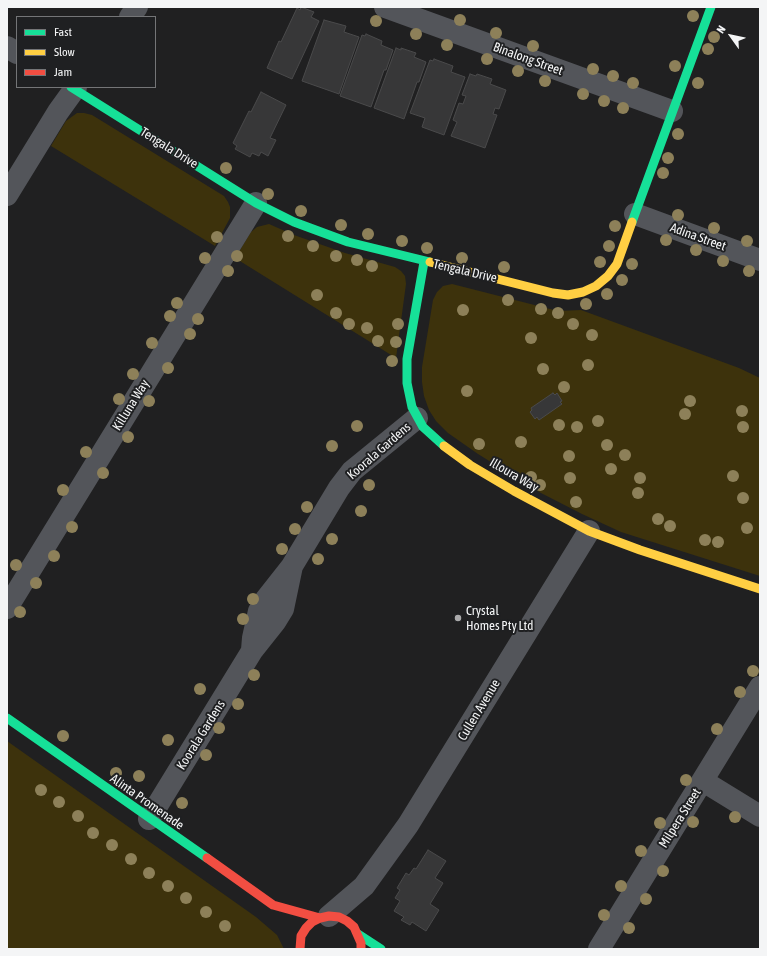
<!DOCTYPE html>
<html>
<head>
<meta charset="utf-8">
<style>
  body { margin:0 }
  #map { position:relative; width:767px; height:956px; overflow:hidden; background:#202021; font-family:"Asap Condensed",sans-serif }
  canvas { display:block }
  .frame { position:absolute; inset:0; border:8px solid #f4f5f6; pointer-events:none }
  .legend { position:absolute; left:16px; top:16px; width:140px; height:72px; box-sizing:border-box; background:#1f2022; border:1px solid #747577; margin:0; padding:5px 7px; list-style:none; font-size:12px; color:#f4f5f6 }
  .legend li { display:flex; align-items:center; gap:8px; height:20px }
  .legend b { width:20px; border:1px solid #747577 }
  .north { position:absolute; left:711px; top:16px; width:40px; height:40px; -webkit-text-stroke:3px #1f2022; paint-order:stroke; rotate:303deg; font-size:11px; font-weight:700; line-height:16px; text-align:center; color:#f4f5f6 }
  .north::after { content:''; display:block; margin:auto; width:14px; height:18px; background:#f4f5f6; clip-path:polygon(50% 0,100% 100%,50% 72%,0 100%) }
</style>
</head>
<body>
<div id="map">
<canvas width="767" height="956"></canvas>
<div class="frame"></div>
<ul class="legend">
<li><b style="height:5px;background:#16e098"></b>Fast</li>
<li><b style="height:5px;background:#ffcf43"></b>Slow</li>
<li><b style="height:5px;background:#f24e42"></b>Jam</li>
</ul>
<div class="north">N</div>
</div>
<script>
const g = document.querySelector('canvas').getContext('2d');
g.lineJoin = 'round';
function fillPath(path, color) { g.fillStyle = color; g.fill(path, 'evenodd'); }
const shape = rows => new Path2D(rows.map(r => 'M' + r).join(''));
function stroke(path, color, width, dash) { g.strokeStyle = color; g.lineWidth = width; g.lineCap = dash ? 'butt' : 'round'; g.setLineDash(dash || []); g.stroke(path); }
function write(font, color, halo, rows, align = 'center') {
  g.font = font + ' "Asap Condensed",sans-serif'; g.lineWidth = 4; g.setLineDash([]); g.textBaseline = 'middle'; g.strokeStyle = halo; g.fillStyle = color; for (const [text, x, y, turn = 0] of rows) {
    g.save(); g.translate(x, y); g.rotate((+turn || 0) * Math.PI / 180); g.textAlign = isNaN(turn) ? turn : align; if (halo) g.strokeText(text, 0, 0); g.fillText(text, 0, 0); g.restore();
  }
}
fillPath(shape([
  [77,113,84,113,92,115,224,196,228,202,230,207,230,218,215,246,51,146,66,121],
  [269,224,294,235,345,253,395,267,401,271,405,276,406,284,396,358,235,258,251,232,257,227],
  [452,284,558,311,581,310,739,368,760,378,760,576,621,532,582,514,541,493,478,454,448,433,436,421,429,410,424,396,422,382,422,367,433,300,437,292,443,286],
  [7,741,256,917,277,935,284,949,7,949]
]), '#3d320c');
const building = shape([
  [301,7,314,12,311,17,319,21,292,79,267,68,279,41,281,42,297,8,300,10,301,7],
  [324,20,346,26,344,32,359,37,339,94,302,81,324,20],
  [366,34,382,41,381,45,393,50,386,70,384,70,371,107,340,96,362,35,365,36,366,34],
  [396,48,401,50,401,48,416,53,414,57,426,62,419,82,417,82,404,119,374,108,396,48],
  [434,59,453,66,451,72,465,77,444,135,422,127,425,118,410,113,430,60,433,61,434,59],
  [470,74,476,76,477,74,492,79,490,84,506,90,499,109,495,108,493,114,497,115,485,148,451,136,457,122,453,120,459,103,463,104,466,96,462,95,470,74],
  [261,92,286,105,270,138,276,140,268,156,261,152,259,156,252,153,250,157,235,149,237,146,233,143,249,111,251,112,261,92],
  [553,393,555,395,557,393,562,401,560,402,562,404,539,420,537,417,535,419,530,412,532,410,531,408,553,393],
  [428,850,446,861,435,878,443,883,430,904,439,910,426,931,412,922,410,925,401,920,404,917,394,911,400,901,395,898,400,890,397,888,406,873,409,875,414,868,416,869,428,850]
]);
fillPath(building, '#373738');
stroke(building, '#4a4a4b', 1);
stroke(shape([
  [385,7,672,111],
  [130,17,137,7],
  [7,47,17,53],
  [7,195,58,112,76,87],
  [635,214,760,260],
  [7,608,256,203],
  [252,650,253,638,259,611,266,599,292,566,339,488,352,471,417,418],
  [703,781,760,816],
  [149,819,252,651,275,622,283,609,292,566],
  [329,916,364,886,408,825,589,531],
  [599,949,760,687]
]), '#53555a', 22);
stroke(shape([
  [71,87,256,203,294,222,348,242,430,262],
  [632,222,711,7],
  [424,262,407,359,407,383,412,407,423,427,444,446],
  [7,718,207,858],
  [358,934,381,949]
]), '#16e098', 9);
stroke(shape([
  [430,262,553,293,568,295,583,292,596,286,608,276,617,264,632,222],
  [444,446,470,465,514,491,589,531,640,550,760,589]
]), '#ffcf43', 9);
stroke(shape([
  [207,858,273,905,320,918],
  [300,949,301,936,306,928,312,922,320,918,329,916,339,917,347,921,354,927,361,943,361,949]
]), '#f24e42', 9);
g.fillStyle = '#8d8059';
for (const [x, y] of [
  [693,16],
  [460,20],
  [376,21],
  [496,33],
  [416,34],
  [714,37],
  [447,45],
  [533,46],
  [708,49],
  [487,59],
  [675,66],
  [593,69],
  [518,71],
  [613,76],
  [545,81],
  [633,83],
  [698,83],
  [583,94],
  [604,101],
  [623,108],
  [678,134],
  [668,158],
  [226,168],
  [663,173],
  [268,194],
  [301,211],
  [678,215],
  [341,225],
  [615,226],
  [714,228],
  [368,234],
  [288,236],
  [217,237],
  [666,240],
  [402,241],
  [747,241],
  [313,246],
  [609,246],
  [427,248],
  [696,250],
  [237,256],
  [336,256],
  [205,258],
  [462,258],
  [357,260],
  [723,261],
  [600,262],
  [632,264],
  [372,266],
  [504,267],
  [228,271],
  [749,271],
  [622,280],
  [607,294],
  [317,295],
  [508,300],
  [177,303],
  [586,304],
  [541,309],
  [463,310],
  [336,313],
  [558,313],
  [170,316],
  [198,319],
  [349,324],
  [398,324],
  [573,324],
  [367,328],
  [190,334],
  [592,335],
  [531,338],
  [378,341],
  [396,342],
  [152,343],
  [392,361],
  [588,365],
  [168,368],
  [543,369],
  [133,374],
  [564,387],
  [467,391],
  [119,399],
  [149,401],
  [690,401],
  [742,411],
  [685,414],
  [598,421],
  [559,425],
  [357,426],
  [577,427],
  [743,427],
  [128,437],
  [521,442],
  [479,444],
  [607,445],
  [332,446],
  [86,452],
  [625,455],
  [569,456],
  [611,469],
  [103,473],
  [733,476],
  [531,477],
  [570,478],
  [640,478],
  [369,485],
  [540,485],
  [63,490],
  [638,493],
  [743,498],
  [576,502],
  [307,507],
  [361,511],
  [658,519],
  [670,526],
  [72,527],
  [747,528],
  [295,529],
  [332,539],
  [705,540],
  [718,542],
  [282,549],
  [54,556],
  [318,559],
  [16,565],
  [36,583],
  [253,599],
  [20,612],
  [243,619],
  [753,671],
  [254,675],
  [200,689],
  [740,692],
  [238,704],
  [219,728],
  [717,729],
  [63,736],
  [168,740],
  [206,755],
  [116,773],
  [139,776],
  [686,780],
  [41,790],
  [59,802],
  [182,803],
  [78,816],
  [735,817],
  [693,822],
  [660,823],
  [93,833],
  [112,845],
  [641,851],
  [131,859],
  [663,871],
  [149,873],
  [168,886],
  [621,886],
  [186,898],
  [646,899],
  [206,912],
  [604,915],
  [225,926],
  [629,928]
]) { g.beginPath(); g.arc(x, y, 6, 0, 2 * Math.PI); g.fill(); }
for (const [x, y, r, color] of [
  [458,618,4,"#aaaaab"]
]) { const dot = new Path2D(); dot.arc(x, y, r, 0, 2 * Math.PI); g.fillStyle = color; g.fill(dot); stroke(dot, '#1f2022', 1.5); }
write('13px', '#f4f5f6', '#1f2022', [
  ["Binalong Street",528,59,20],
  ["Tengala Drive",169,148,32],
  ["Adina Street",698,237,20],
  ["Tengala Drive",465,271,13],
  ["Killuna Way",131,405,-58],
  ["Koorala Gardens",379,451,-41],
  ["Illoura Way",514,475,30],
  ["Cullen Avenue",479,710,-59],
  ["Koorala Gardens",201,735,-58],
  ["Alinta Promenade",147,802,35],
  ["Milpera Street",680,818,-58]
]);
write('13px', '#f4f5f6', '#1f2022', [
  ["Crystal",466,611],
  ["Homes Pty Ltd",466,626]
], 'left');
</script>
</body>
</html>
